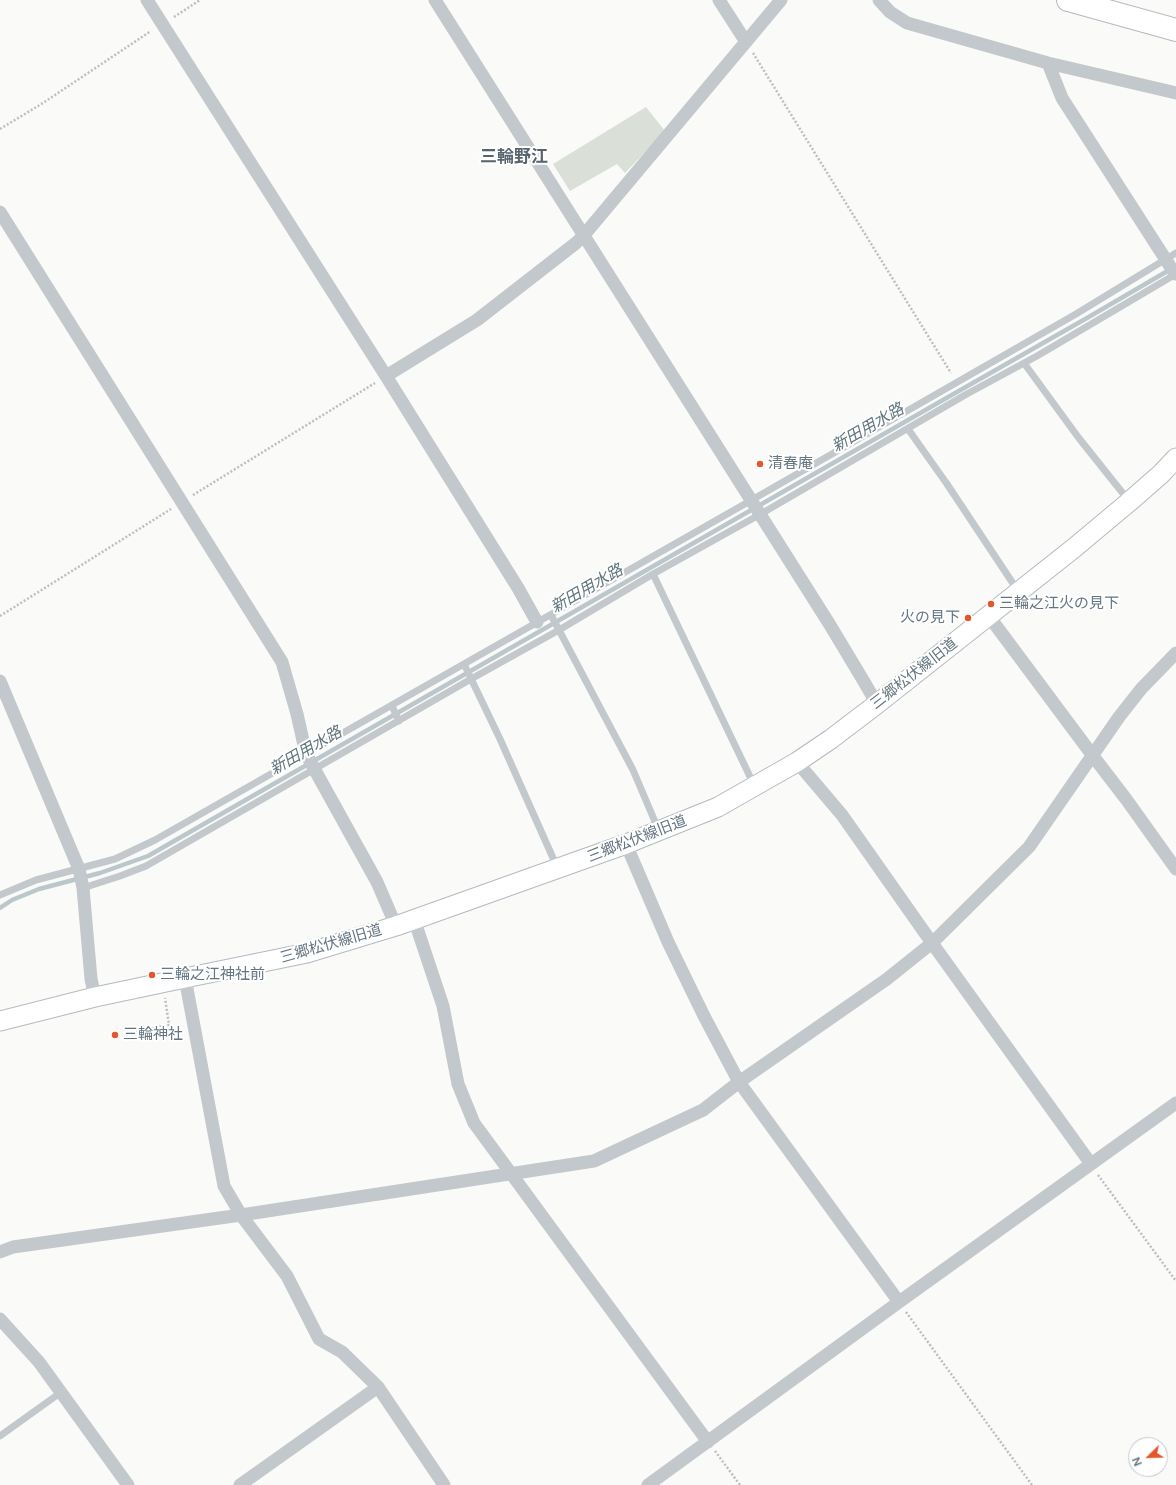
<!DOCTYPE html>
<html>
<head>
<meta charset="utf-8">
<style>
  body { margin:0 }
  #map { position:relative; width:1176px; height:1485px; overflow:hidden; background:#fafaf8; font-family:Figtree,sans-serif }
  canvas { display:block }
  .north { position:absolute; left:1128px; top:1437px; width:40px; height:40px; box-sizing:border-box; background:#fff; border:1px solid #c1c8cd; border-radius:50%; rotate:247deg; font-size:11px; font-weight:700; line-height:16px; text-align:center; color:#657683 }
  .north::after { content:''; display:block; margin:auto; width:14px; height:18px; background:#e4572e; clip-path:polygon(50% 0,100% 100%,50% 72%,0 100%) }
</style>
</head>
<body>
<div id="map">
<canvas width="1176" height="1485"></canvas>
<div class="north">N</div>
</div>
<script>
const g = document.querySelector('canvas').getContext('2d');
g.lineJoin = 'round';
function fillPath(path, color) { g.fillStyle = color; g.fill(path, 'evenodd'); }
const shape = rows => new Path2D(rows.map(r => 'M' + r).join(''));
function stroke(path, color, width, dash) { g.strokeStyle = color; g.lineWidth = width; g.lineCap = dash ? 'butt' : 'round'; g.setLineDash(dash || []); g.stroke(path); }
function write(font, color, halo, rows, align = 'center') {
  g.font = font + ' Figtree,"Noto Sans JP",sans-serif'; g.lineWidth = 4; g.setLineDash([]); g.textBaseline = 'middle'; g.strokeStyle = halo; g.fillStyle = color; for (const [text, x, y, turn = 0] of rows) {
    g.save(); g.translate(x, y); g.rotate((+turn || 0) * Math.PI / 180); g.textAlign = isNaN(turn) ? turn : align; if (halo) g.strokeText(text, 0, 0); g.fillText(text, 0, 0); g.restore();
  }
}
fillPath(shape([
  [646,107,665,131,625,173,617,164,570,191,553,164]
]), '#dadfd7');
stroke(shape([
  [0,908,12,900,39,889,100,873,148,856,943,400,1087,318,1171,269]
]), '#bbc7cb', 4.5);
const secondary = shape([
  [0,1021,95,997,185,978,307,953,396,926,626,844,718,807,797,762,831,739,877,704,1074,548,1129,502,1161,474,1176,458]
]);
const highway = shape([
  [1068,0,1176,30]
]);
stroke(secondary, '#b3babf', 21);
stroke(highway, '#b4b9bd', 24);
stroke(shape([
  [174,17,200,0],
  [753,53,951,373],
  [0,129,43,103,151,31],
  [193,495,375,383],
  [0,616,171,509],
  [132,1032,169,1025,165,998],
  [1098,1175,1176,1281],
  [906,1312,1032,1485],
  [715,1451,740,1485]
]), '#bbbfc2', 2.5, [2, 2]);
stroke(shape([
  [1024,363,1078,437,1129,501],
  [908,429,947,484,1018,591],
  [653,574,754,785],
  [551,615,633,770,659,831],
  [464,664,500,739,557,867],
  [392,706,399,721],
  [83,888,120,876,146,866,471,679,559,630,653,574,759,515,965,395,1037,356,1176,274],
  [0,895,36,880,115,859,155,840,750,501,1076,314,1176,253],
  [0,1436,60,1393]
]), '#c3c8cc', 7);
stroke(shape([
  [147,0,386,376,518,588,537,622],
  [435,0,830,625,863,680,877,704],
  [719,0,746,42],
  [879,0,890,12,907,23,1048,63,1176,93],
  [1048,63,1062,98,1175,274],
  [0,212,282,662,297,714,306,754,377,882,396,926],
  [386,376,477,320,576,243,584,235,781,0],
  [988,615,1093,756,1126,799,1176,869],
  [0,681,79,869,83,888,91,979,95,997],
  [797,762,842,815,932,943,1091,1164],
  [626,844,668,942,704,1016,739,1082,899,1302],
  [414,919,443,1006,458,1084,474,1123,708,1442],
  [185,978,224,1186,241,1215,287,1276,319,1339,342,1352,378,1387,444,1485],
  [0,1252,13,1247,241,1215,594,1161,703,1110,739,1082,887,979,932,943,1029,847,1119,717,1141,689,1176,653],
  [0,1319,39,1362,128,1485],
  [240,1485,378,1387],
  [648,1485,899,1302,1176,1103]
]), '#c3c8cc', 13);
stroke(secondary, '#fff', 19);
stroke(highway, '#fff', 22);
for (const [x, y, r, color] of [
  [760,464,4,"#e4572e"],
  [991,604,4,"#e4572e"],
  [968,618,4,"#e4572e"],
  [152,975,4,"#e4572e"],
  [115,1035,4,"#e4572e"]
]) { const dot = new Path2D(); dot.arc(x, y, r, 0, 2 * Math.PI); g.fillStyle = color; g.fill(dot); stroke(dot, '#fff', 1.5); }
write('15px', '#657683', '#fff', [
  ["清春庵",768,464],
  ["三輪之江火の見下",999,604],
  ["火の見下",960,618,"right"],
  ["三輪之江神社前",160,975],
  ["三輪神社",123,1035]
], 'left');
write('15px', '#657683', '#fff', [
  ["三郷松伏線旧道",914,674,-38],
  ["三郷松伏線旧道",637,839,-21],
  ["三郷松伏線旧道",331,944,-16]
]);
write('italic 16px', '#60757c', '#fff', [
  ["新田用水路",868,428,-30],
  ["新田用水路",587,589,-30],
  ["新田用水路",306,751,-30]
]);
write('bold 17px', '#57646e', '#fff', [
  ["三輪野江",514,157]
]);
</script>
</body>
</html>
